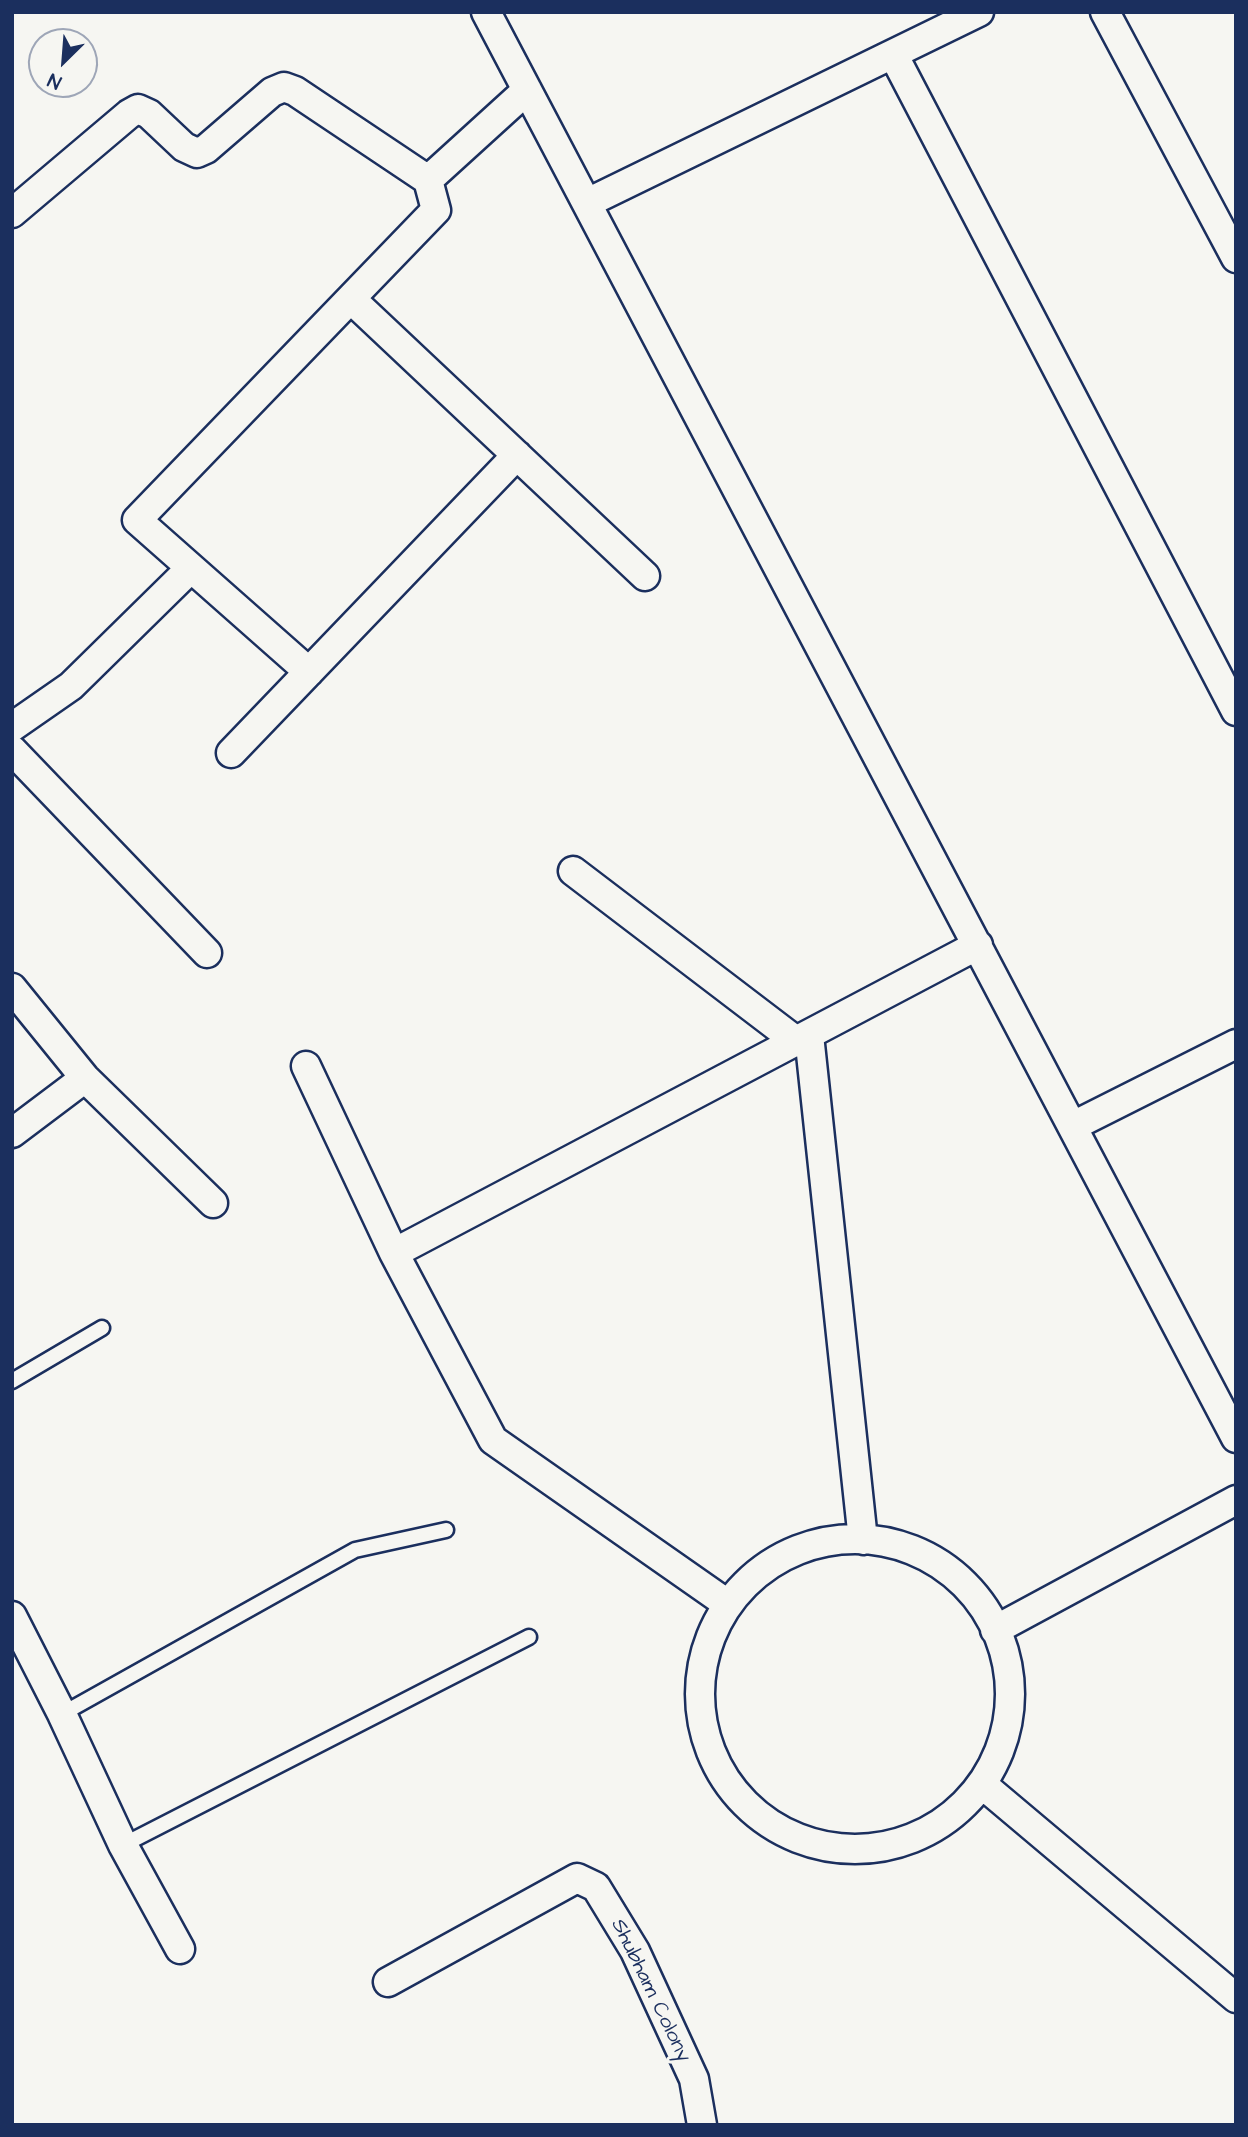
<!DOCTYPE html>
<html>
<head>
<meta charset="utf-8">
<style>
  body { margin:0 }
  #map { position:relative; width:1248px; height:2137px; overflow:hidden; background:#f6f6f2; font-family:"Architects Daughter",sans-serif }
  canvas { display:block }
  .frame { position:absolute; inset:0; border:14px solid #1b2f5e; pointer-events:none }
  .north { position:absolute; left:28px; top:28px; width:70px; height:70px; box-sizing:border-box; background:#f6f6f2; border:2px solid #9ea6b7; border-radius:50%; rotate:205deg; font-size:19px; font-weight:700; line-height:28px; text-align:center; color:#1b2f5e }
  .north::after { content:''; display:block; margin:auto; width:24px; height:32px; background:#1b2f5e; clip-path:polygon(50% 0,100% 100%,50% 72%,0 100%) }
</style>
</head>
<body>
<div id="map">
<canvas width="1248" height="2137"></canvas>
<div class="frame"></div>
<div class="north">N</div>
</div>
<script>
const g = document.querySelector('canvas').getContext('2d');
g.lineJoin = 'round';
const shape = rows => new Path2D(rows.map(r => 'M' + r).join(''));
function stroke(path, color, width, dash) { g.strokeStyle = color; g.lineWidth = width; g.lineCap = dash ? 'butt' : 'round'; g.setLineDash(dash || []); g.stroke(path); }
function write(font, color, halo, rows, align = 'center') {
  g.font = font + ' "Architects Daughter",sans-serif'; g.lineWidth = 6; g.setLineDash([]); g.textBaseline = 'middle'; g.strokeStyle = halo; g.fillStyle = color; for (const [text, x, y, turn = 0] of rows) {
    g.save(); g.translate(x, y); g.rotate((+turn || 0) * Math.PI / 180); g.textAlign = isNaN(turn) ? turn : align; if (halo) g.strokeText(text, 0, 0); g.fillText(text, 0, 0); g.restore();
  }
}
const lane = shape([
  [12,1381,102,1328],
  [62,1714,355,1550,446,1530],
  [123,1845,529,1637]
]);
const street = shape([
  [486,12,1236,1438],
  [1105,12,1236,258],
  [893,54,1236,711],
  [587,203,979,12],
  [12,213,129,114,138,109,149,114,184,147,197,153,206,149,272,92,284,87,295,91,428,180],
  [351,299,645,576],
  [309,672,137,520,436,210,428,180,527,90],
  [12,727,71,686,191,568],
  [12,750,207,953],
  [231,753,517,455],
  [573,871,796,1041],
  [12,988,85,1078,213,1203],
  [809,1035,863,1540],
  [306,1066,394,1253,493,1440,726,1603],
  [1073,1126,1236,1044],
  [12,1133,85,1078],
  [394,1253,978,945],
  '700 1694a155 155 0 1 1 310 0a155 155 0 1 1-310 0Z',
  [12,1616,62,1714,123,1845,180,1949],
  [995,1630,1236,1500],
  [983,1785,1236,1998],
  [388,1982,577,1878,596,1887,635,1951,694,2079,702,2125]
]);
stroke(lane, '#1b2f5e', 19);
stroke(street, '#1b2f5e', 33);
stroke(lane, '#f6f6f2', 14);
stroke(street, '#f6f6f2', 28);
write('21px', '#1b2f5e', '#f6f6f2', [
  ["Shubham Colony",650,1991,64]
]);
</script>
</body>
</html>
